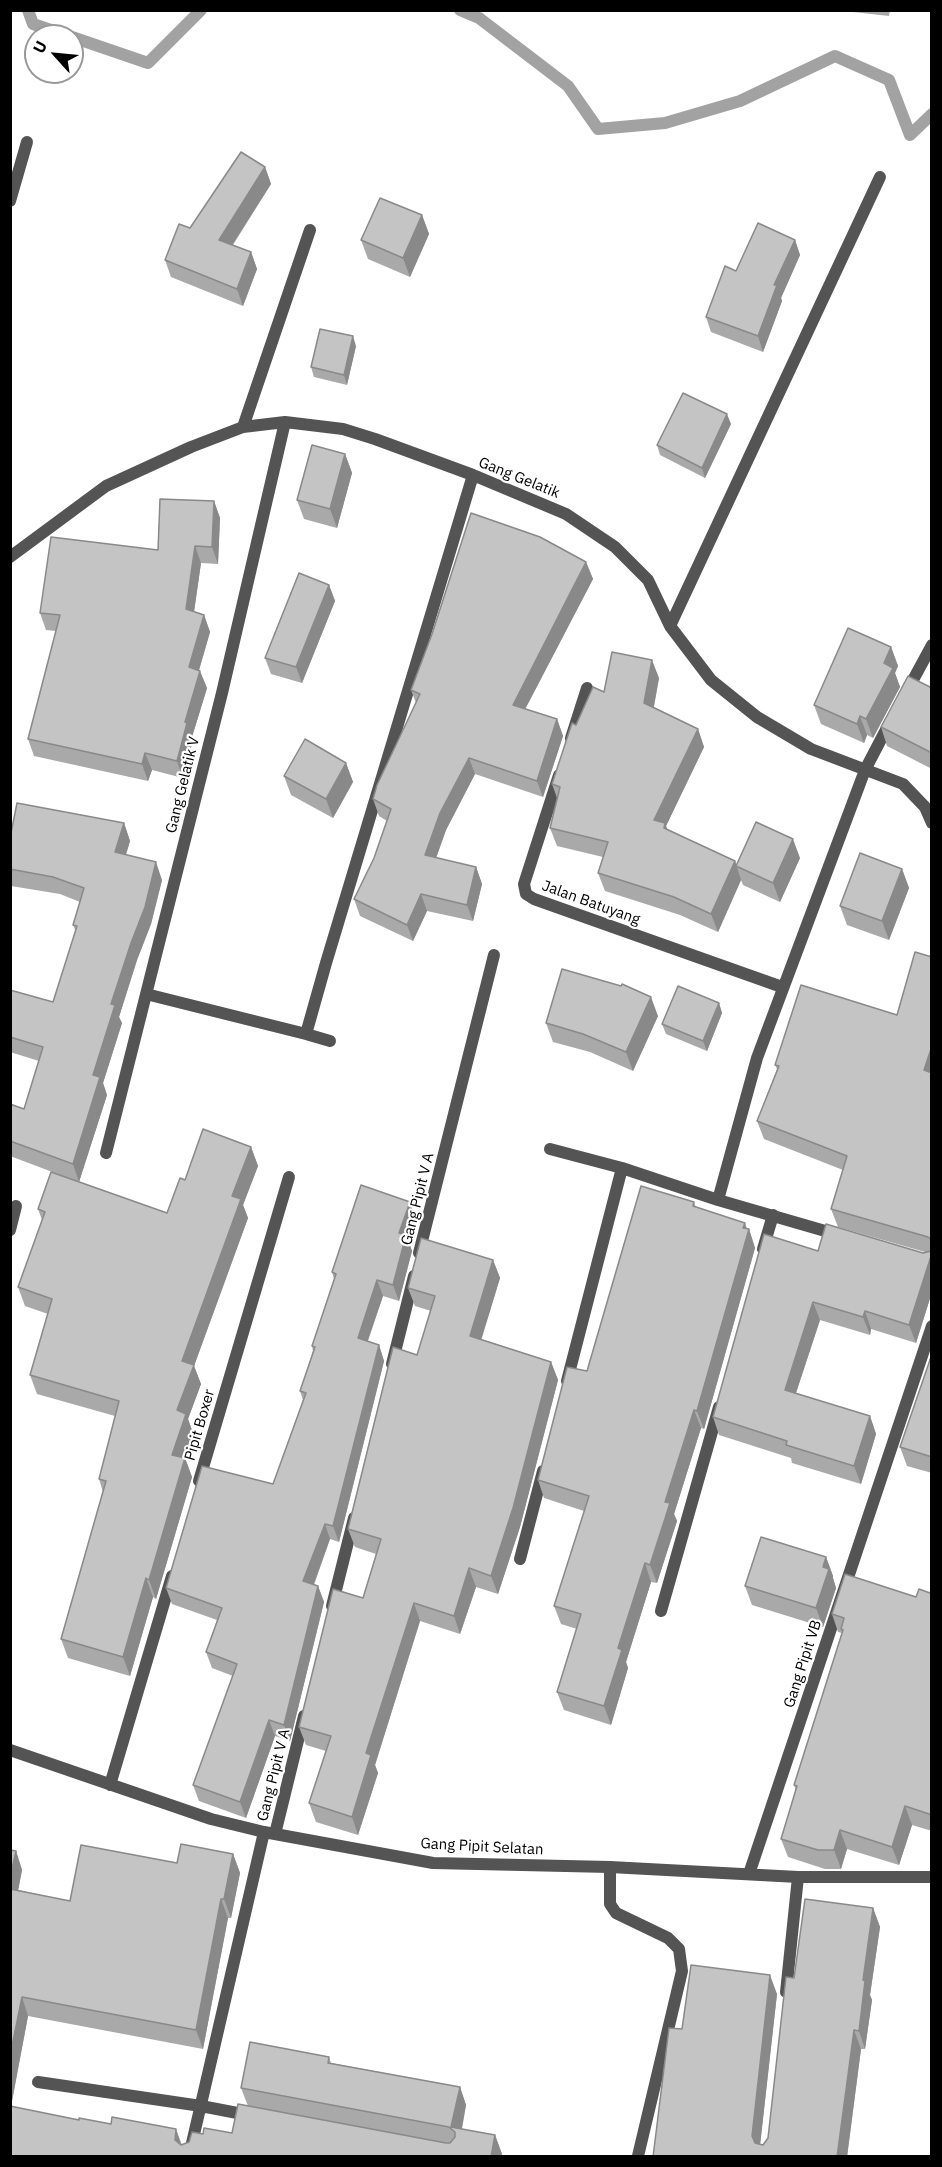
<!DOCTYPE html>
<html>
<head>
<meta charset="utf-8">
<style>
  body { margin:0 }
  #map { position:relative; width:942px; height:2167px; overflow:hidden; background:#fff; font-family:"IBM Plex Sans",sans-serif }
  canvas { display:block }
  .frame { position:absolute; inset:0; border:12px solid #000; pointer-events:none }
  .north { position:absolute; left:24px; top:24px; width:60px; height:60px; box-sizing:border-box; background:#fff; border:2px solid #999; border-radius:50%; rotate:297deg; font-size:16px; font-weight:700; line-height:24px; text-align:center; color:#000 }
  .north::after { content:''; display:block; margin:auto; width:21px; height:27px; background:#000; clip-path:polygon(50% 0,100% 100%,50% 72%,0 100%) }
</style>
</head>
<body>
<div id="map">
<canvas width="942" height="2167"></canvas>
<div class="frame"></div>
<div class="north">U</div>
</div>
<script>
const g = document.querySelector('canvas').getContext('2d');
g.lineJoin = 'round';
const shape = rows => new Path2D(rows.map(r => 'M' + r).join(''));
function stroke(path, color, width, dash) { g.strokeStyle = color; g.lineWidth = width; g.lineCap = dash ? 'butt' : 'round'; g.setLineDash(dash || []); g.stroke(path); }
function fillPath(path, color) { g.fillStyle = color; g.fill(path, 'evenodd'); }
function write(font, color, halo, rows, align = 'center') {
  g.font = font + ' "IBM Plex Sans",sans-serif'; g.lineWidth = 4.5; g.setLineDash([]); g.textBaseline = 'middle'; g.strokeStyle = halo; g.fillStyle = color; for (const [text, x, y, turn = 0] of rows) {
    g.save(); g.translate(x, y); g.rotate((+turn || 0) * Math.PI / 180); g.textAlign = isNaN(turn) ? turn : align; if (halo) g.strokeText(text, 0, 0); g.fillText(text, 0, 0); g.restore();
  }
}
stroke(shape([
  [28,10,33,24,69,36],
  [460,10,479,18,568,86,598,129,665,123,740,101,835,56,889,80,910,135,932,114],
  [72,37,148,63,201,10]
]), '#a2a2a2', 12);
stroke(shape([
  [610,1867,610,1904,616,1913,668,1938,679,1949,682,1971,638,2156]
]), '#545454', 12);
stroke(shape([
  [10,201,27,142],
  [243,427,310,230],
  [10,557,106,486,191,447,243,427,285,422,343,429,375,439,473,475,566,514,615,547,648,580,670,626,711,680,757,717,811,749,903,784,925,807,932,823],
  [670,626,880,177],
  [907,691,932,645],
  [571,738,587,688],
  [559,775,524,884,526,894,534,899,782,987],
  [146,994,306,1034,326,963,473,475],
  [306,1034,330,1041],
  [550,1149,622,1168,718,1200,839,1235],
  [106,1153,222,693,285,422],
  [718,1200,757,1058,865,770,890,722],
  [10,1230,16,1206],
  [763,1249,773,1215],
  [419,1253,494,955],
  [392,1364,414,1276],
  [567,1381,622,1168],
  [199,1481,289,1177],
  [520,1559,543,1471],
  [332,1606,354,1518],
  [661,1611,719,1407],
  [10,1750,211,1819,264,1832,433,1863,610,1867,798,1877,932,1877],
  [110,1785,172,1576],
  [275,1834,304,1716],
  [749,1874,932,1326],
  [786,1992,798,1877],
  [38,2082,201,2106,253,2116],
  [189,2156,264,1832]
]), '#545454', 12);
fillPath(shape([
  [835,10,890,10,889,16],
  [265,167,271,184,233,245,251,252,257,269,243,306,171,277,165,260,190,228],
  [422,215,429,234,410,277,368,259,361,240],
  [795,240,800,255,781,298,782,301,763,352,711,332,706,317,736,271],
  [356,346,347,385,314,377,311,367],
  [731,424,705,478,660,455,657,445],
  [345,454,352,473,337,528,304,519,297,500],
  [214,501,220,518,218,564,201,563,194,612,204,615,210,632,199,670,207,688,192,737,193,740,183,778,152,770,148,781,34,756,28,739,56,631,46,630,40,613,158,550],
  [586,562,593,579,525,709,557,719,563,736,543,797,475,774,446,830,436,858,476,867,482,884,473,921,427,911,413,941,360,916,354,899,374,858,387,821,379,816,373,799,416,703,411,690],
  [329,585,335,601,302,683,271,674,265,658],
  [891,647,898,666,895,673,900,687,873,738,867,735,864,743,821,724,814,705],
  [659,678,654,707,698,729,704,747,666,826,668,830,735,861,737,865,800,858,780,902,743,885,741,880,718,932,680,915,605,891,598,873,603,857,557,846,550,828,557,798,552,784,576,725,604,692],
  [932,688,932,769,887,746,881,727],
  [346,763,353,782,333,818,291,795,284,776],
  [124,823,130,841,126,855,162,880,151,924,137,960,119,1017,122,1023,103,1083,107,1095,79,1182,10,1156,10,1104,24,1109,39,1061,10,1052,10,990,53,1002,76,932,73,925,80,902,60,894,11,886,10,883,10,838],
  [902,869,909,888,889,940,847,925,840,906],
  [932,957,932,1292,916,1343,871,1329,870,1335,820,1320,796,1393,870,1416,876,1434,861,1484,792,1463,791,1458,719,1435,713,1417,818,1251,925,1252,838,1227,831,1209,843,1170,764,1139,757,1121,777,1069,775,1065,897,1015],
  [621,986,658,1016,633,1071,590,1052,553,1042,546,1023],
  [719,1003,722,1013,707,1051,666,1034,662,1024],
  [251,1147,258,1166,243,1205,248,1218,194,1366,201,1384,188,1419,193,1433,184,1458,185,1458,192,1477,156,1599,153,1597,130,1676,68,1658,61,1639,103,1492,99,1479,115,1416,37,1394,30,1375,48,1314,25,1306,18,1287,42,1220,38,1209,167,1213,185,1180],
  [410,1202,415,1218,408,1240,412,1251,399,1301,383,1296,368,1341,379,1345,384,1361,339,1542,330,1539,314,1585,318,1586,324,1602,290,1741,275,1736,246,1818,199,1801,193,1785,233,1676,212,1668,206,1652,217,1620,172,1604,166,1588,273,1484,303,1400,300,1391,313,1351,312,1346,334,1279,332,1272],
  [694,1202,696,1208,749,1229,755,1248,704,1429,701,1428,674,1514,677,1521,657,1583,651,1582,626,1662,628,1668,611,1725,564,1710,557,1692,577,1629,561,1624,554,1606,584,1511,544,1498,538,1480,587,1371],
  [493,1260,500,1278,481,1339,551,1362,558,1380,520,1527,498,1594,476,1587,460,1634,420,1621,375,1765,378,1773,358,1835,316,1822,309,1803,326,1751,306,1745,299,1727,363,1598,376,1554,355,1547,348,1529,417,1355,431,1311,415,1306,408,1288],
  [932,1354,932,1473,907,1466,900,1447],
  [826,1557,833,1576,833,1578,836,1588,823,1627,752,1605,745,1586],
  [932,1588,932,1831,912,1825,899,1865,847,1849,841,1869,825,1869,788,1857,781,1839,796,1791,794,1785,842,1633,838,1632,832,1614,916,1597,930,1593],
  [181,1844,233,1854,240,1873,231,1918,228,1918,203,2049,28,2016,11,2107,79,2120,79,2118,111,2124,112,2117,176,2129,182,2145,189,2142,192,2132,203,2134,204,2128,232,2133,238,2104,248,2106,241,2088,250,2042,329,2057,331,2063,460,2087,466,2105,462,2129,495,2135,502,2154,501,2157,10,2157,10,1850,16,1851,22,1870,18,1890,70,1901,81,1845,177,1863],
  [873,1908,880,1927,870,1995,872,2000,865,2049,861,2049,847,2157,653,2157,682,2029,777,1994,760,2144,763,2145,768,2138,794,1978]
]), '#a9a9a9');
fillPath(shape([
  [265,167,271,184,225,256,219,240],
  [422,215,429,234,410,277,403,258],
  [795,240,800,255,781,298,782,301,763,352,758,336,774,285],
  [251,252,257,269,243,306,237,289],
  [353,336,356,346,347,385,344,375],
  [727,414,731,424,705,478,702,468],
  [345,454,352,473,337,528,330,509],
  [214,501,220,518,218,564,212,547],
  [195,546,201,563,192,626,186,609],
  [586,562,593,579,519,721,513,705],
  [329,585,335,601,302,683,296,667],
  [204,615,210,632,195,684,189,667],
  [891,647,898,666,895,673,900,687,873,738,866,719,884,663],
  [652,660,659,678,651,721,644,703],
  [200,671,207,688,192,737,193,740,183,778,177,761,185,722],
  [860,716,867,735,864,743,857,724],
  [557,719,563,736,543,797,537,781],
  [698,729,704,747,666,826,672,841,654,820],
  [145,753,152,770,148,781,142,764],
  [469,758,475,774,446,830,431,872,425,855,440,813],
  [346,763,353,782,333,818,326,799],
  [124,823,130,841,121,870,115,852],
  [793,839,800,858,780,902,773,883],
  [735,861,741,880,718,932,711,914],
  [156,862,162,880,151,924,137,960,119,1017,122,1023,103,1083,107,1095,79,1182,73,1164,93,1075,111,1004],
  [476,867,482,884,473,921,467,905],
  [902,869,909,888,889,940,882,921],
  [421,894,427,911,413,941,407,925],
  [651,997,658,1016,633,1071,626,1052],
  [719,1003,722,1013,707,1051,703,1041],
  [932,1046,932,1086,924,1070],
  [251,1147,258,1166,243,1205,248,1218,194,1366,201,1384,188,1419,193,1433,179,1474,172,1455,182,1361,232,1196],
  [410,1202,415,1218,408,1240,412,1251,399,1301,393,1285,399,1233],
  [745,1223,748,1232,749,1229,755,1248,704,1429,697,1411],
  [932,1253,932,1292,916,1343,909,1325],
  [493,1260,500,1278,477,1354,470,1336],
  [377,1280,383,1296,363,1354,358,1338],
  [813,1302,820,1320,791,1408,785,1390],
  [865,1311,871,1329,870,1335,863,1317],
  [379,1345,384,1361,339,1542,333,1526],
  [551,1362,558,1380,520,1527,498,1594,491,1576],
  [694,1410,701,1428,674,1514,677,1521,657,1583,650,1565,665,1502],
  [870,1416,876,1434,861,1484,854,1466],
  [185,1458,192,1477,156,1599,149,1580],
  [325,1524,330,1539,309,1597,303,1581],
  [826,1557,833,1576,833,1578,836,1588,823,1627,816,1608,823,1567],
  [645,1563,651,1582,626,1662,628,1668,611,1725,604,1706,618,1648],
  [469,1568,476,1587,460,1634,454,1616],
  [146,1578,153,1597,130,1676,123,1657],
  [318,1586,324,1602,290,1741,284,1725],
  [414,1603,420,1621,375,1765,378,1773,358,1835,352,1817,366,1753],
  [269,1720,275,1736,246,1818,240,1802],
  [905,1806,912,1825,899,1865,892,1847],
  [840,1830,847,1849,841,1869,834,1850],
  [16,1851,22,1870,15,1907,10,1894,10,1878],
  [233,1854,240,1873,231,1918,224,1899],
  [221,1899,228,1918,203,2049,196,2030],
  [873,1908,880,1927,870,1995,872,2000,865,2049,859,2031,863,1980],
  [770,1975,777,1994,759,2155,752,2136],
  [22,1997,28,2016,10,2111,10,2056],
  [854,2030,861,2049,847,2157,837,2157],
  [460,2087,466,2105,459,2143,455,2132,451,2127],
  [176,2129,182,2148,175,2140],
  [495,2135,502,2154,501,2157,491,2157]
]), '#898989');
const building = shape([
  [241,152,265,167,219,240,251,252,237,289,165,260,179,224,190,228,241,152],
  [380,198,422,215,403,258,361,240,380,198],
  [758,223,795,240,774,285,777,285,758,336,706,317,725,266,736,271,758,223],
  [320,329,353,336,344,375,311,367,320,329],
  [683,393,727,414,702,468,657,445,683,393],
  [312,445,345,454,330,509,297,500,312,445],
  [160,499,214,501,212,547,195,546,186,609,204,615,189,667,200,671,185,722,187,723,177,761,145,753,142,764,28,739,60,615,40,613,51,537,158,550,160,499],
  [471,513,540,537,586,562,513,705,557,719,537,781,469,758,440,813,425,855,476,867,467,905,421,894,407,925,354,899,374,858,391,809,373,799,377,785,420,694,411,690,432,634,471,513],
  [299,573,329,585,296,667,265,658,299,573],
  [848,628,891,647,884,663,893,668,866,719,860,716,857,724,814,705,848,628],
  [612,652,652,660,644,703,698,729,654,820,665,823,664,828,735,861,711,914,674,897,598,873,608,842,550,828,560,787,552,784,572,723,576,725,593,687,604,692,612,652],
  [908,676,932,688,932,753,881,727,908,676],
  [305,739,346,763,326,799,284,776,305,739],
  [17,803,124,823,115,852,156,862,145,907,131,943,111,1004,115,1005,93,1075,100,1077,73,1164,10,1141,10,1104,24,1109,43,1047,10,1037,10,990,53,1002,77,926,73,925,84,888,53,877,10,869,10,838,17,803],
  [756,822,793,839,773,883,736,866,756,822],
  [860,853,902,869,882,921,840,906,860,853],
  [915,952,932,957,932,1046,924,1070,932,1073,932,1240,928,1237,831,1209,847,1156,757,1121,779,1066,775,1065,801,985,897,1015,915,952],
  [562,969,621,986,622,984,651,997,626,1052,583,1034,546,1023,562,969],
  [678,986,719,1003,703,1041,662,1024,678,986],
  [203,1129,251,1147,232,1196,241,1199,182,1361,194,1365,177,1410,186,1414,172,1455,185,1458,149,1580,146,1578,123,1657,61,1639,106,1481,99,1479,119,1401,30,1375,52,1299,18,1287,45,1212,38,1209,51,1172,167,1213,180,1178,185,1180,203,1129],
  [361,1185,410,1202,399,1233,406,1235,393,1285,377,1280,358,1338,379,1345,333,1526,325,1524,303,1581,318,1586,284,1725,269,1720,240,1802,193,1785,237,1664,206,1652,222,1608,166,1588,202,1466,273,1484,306,1393,300,1391,315,1347,312,1346,336,1274,332,1272,361,1185],
  [641,1186,694,1202,693,1206,745,1223,743,1228,749,1229,697,1411,694,1410,665,1502,670,1503,650,1565,645,1563,618,1648,622,1650,604,1706,557,1692,581,1614,554,1606,589,1496,538,1480,567,1367,587,1371,641,1186],
  [826,1224,923,1253,931,1251,932,1250,932,1253,909,1325,865,1311,863,1317,813,1302,785,1390,870,1416,854,1466,786,1445,787,1441,713,1417,764,1234,818,1251,826,1224],
  [421,1238,493,1260,470,1336,551,1362,513,1508,491,1576,469,1568,454,1616,414,1603,366,1753,371,1755,352,1817,309,1803,331,1736,299,1727,333,1589,363,1598,381,1539,348,1529,393,1347,417,1355,435,1296,408,1288,421,1238],
  [932,1354,932,1457,900,1447,932,1354],
  [761,1537,826,1557,823,1567,829,1569,816,1608,745,1586,761,1537],
  [845,1574,916,1597,919,1589,930,1593,932,1588,932,1815,905,1806,892,1847,840,1830,834,1850,818,1850,781,1839,797,1786,794,1785,843,1630,841,1629,844,1618,832,1614,845,1574],
  [181,1844,233,1854,224,1899,221,1899,196,2030,22,1997,10,2056,10,1889,70,1901,81,1845,177,1863,181,1844],
  [10,1850,16,1851,10,1878,10,1850],
  [805,1899,873,1908,863,1980,865,1981,859,2031,854,2030,837,2157,653,2157,669,2028,682,2029,691,1965,770,1975,752,2136,755,2143,763,2145,768,2138,786,1977,794,1978,805,1899],
  [250,2042,329,2057,328,2063,460,2087,451,2127,495,2135,491,2157,10,2157,10,2106,79,2120,79,2118,111,2124,112,2117,176,2129,175,2140,181,2145,189,2142,192,2132,203,2134,204,2128,232,2133,238,2104,446,2143,450,2143,455,2137,455,2132,449,2127,241,2088,250,2042]
]);
fillPath(building, '#c4c4c4');
stroke(building, '#898989', 1.5);
write('15px', '#000', '#fff', [
  ["Gang Gelatik",519,478,22],
  ["Gang Gelatik V",183,785,-76],
  ["Jalan Batuyang",591,903,20],
  ["Gang Pipit V A",418,1199,-76],
  ["Pipit Boxer",200,1425,-74],
  ["Gang Pipit VB",803,1664,-72],
  ["Gang Pipit V A",274,1775,-76],
  ["Gang Pipit Selatan",482,1847,3]
]);
</script>
</body>
</html>
